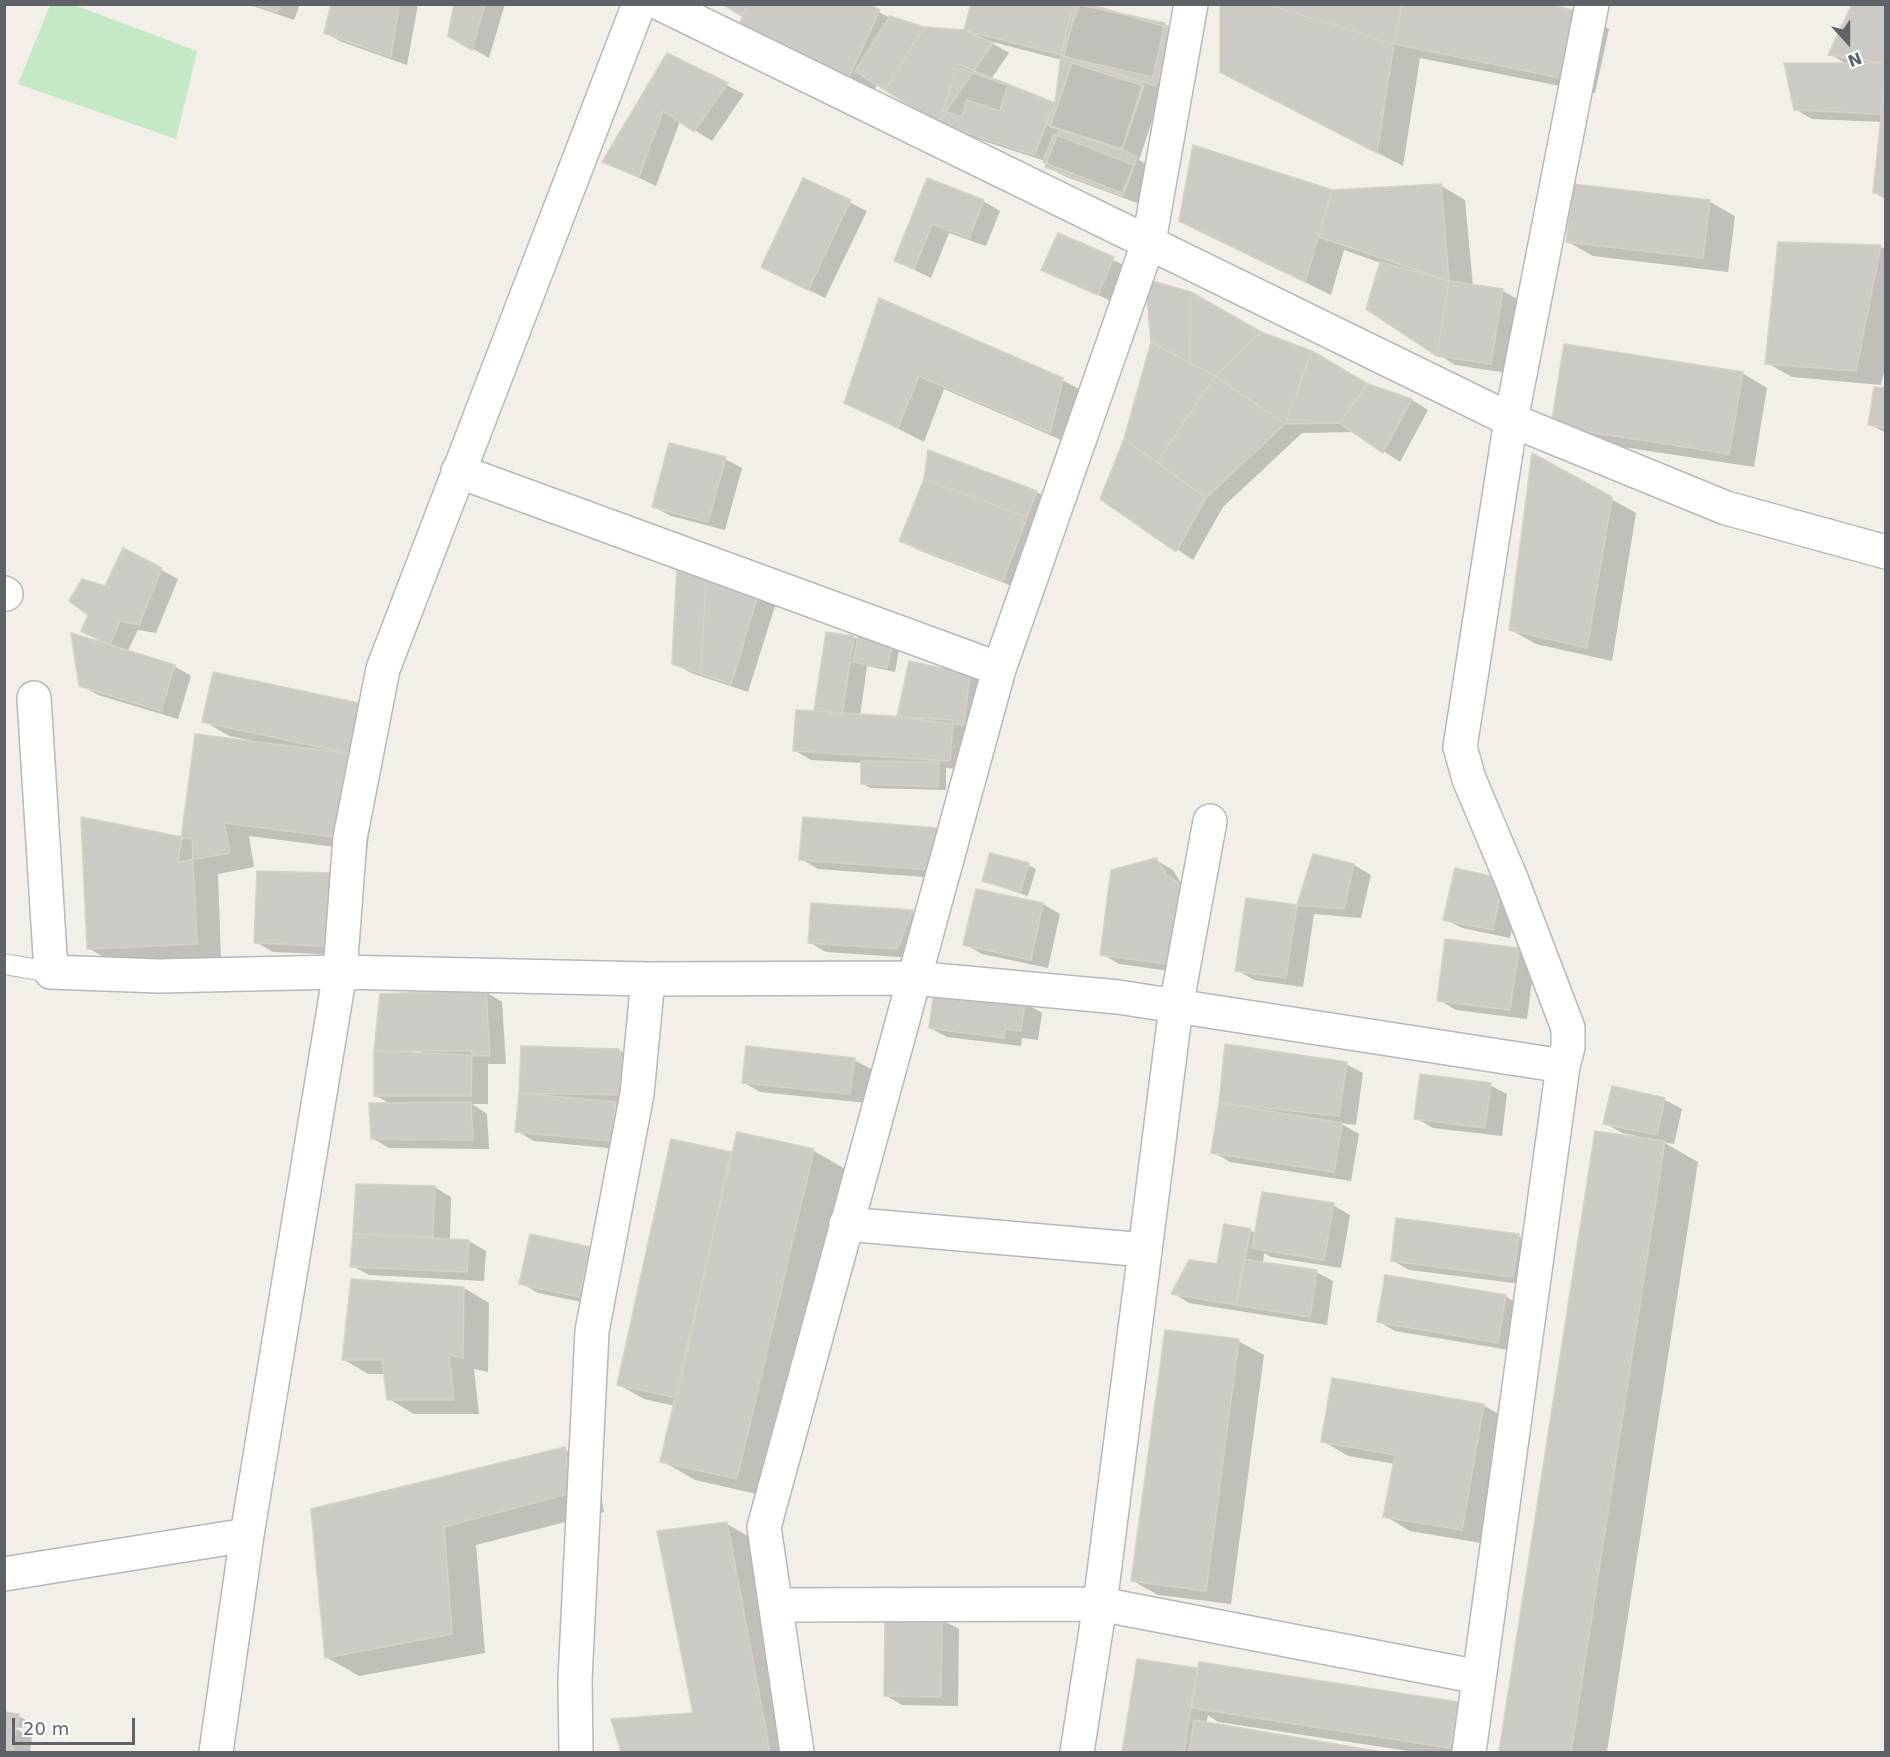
<!DOCTYPE html>
<html>
<head>
<meta charset="utf-8">
<style>
  body { margin:0 }
  #map { position:relative; width:1890px; height:1757px; overflow:hidden; background:#f1efe8; font-family:"DejaVu Sans",sans-serif }
  canvas { display:block }
  .frame { position:absolute; inset:0; border:6px solid #5f6368; pointer-events:none }
  .north { position:absolute; left:1818px; top:12px; width:60px; height:60px; -webkit-text-stroke:4px #fff; paint-order:stroke; rotate:159deg; font-size:16px; font-weight:700; line-height:24px; text-align:center; color:#5f6368 }
  .north::after { content:''; display:block; margin:auto; width:21px; height:27px; background:#5f6368; clip-path:polygon(50% 0,100% 100%,50% 72%,0 100%) }
  .scale { position:absolute; left:12px; top:1718px; width:123px; height:27px; box-sizing:border-box; border:3px solid #5f6368; border-top:0; padding-left:8px; font-size:18px; line-height:21px; white-space:nowrap; color:#5f6368; -webkit-text-stroke:4px #fff; paint-order:stroke }
</style>
</head>
<body>
<div id="map">
<canvas width="1890" height="1757"></canvas>
<div class="frame"></div>
<div class="north">N</div>
<div class="scale">20 m</div>
</div>
<script>
const g = document.querySelector('canvas').getContext('2d');
g.lineJoin = 'round';
function fillPath(path, color) { g.fillStyle = color; g.fill(path, 'evenodd'); }
const shape = rows => new Path2D(rows.map(r => 'M' + r).join(''));
function stroke(path, color, width, dash) { g.strokeStyle = color; g.lineWidth = width; g.lineCap = dash ? 'butt' : 'round'; g.setLineDash(dash || []); g.stroke(path); }
fillPath(shape([
  [50,5,74,5,197,51,176,139,18,84]
]), '#c5e8c5');
fillPath(shape([
  [247,4,300,4,294,20],
  [333,4,418,4,407,65,342,42,325,33],
  [456,4,505,4,489,58,449,35],
  [724,4,864,4,892,19,924,29,965,32,972,4,1094,4,1093,8,1165,24,1181,34,1139,160,1153,168,1140,204,1064,176,1047,167,1048,163,1045,161,956,132,878,83,872,94],
  [989,41,1062,60,1056,105,991,79,1009,53],
  [1222,4,1584,15,1609,29,1595,93,1420,58,1403,166,1222,72],
  [1886,4,1886,199,1875,193,1882,122,1812,119,1795,109,1848,65,1830,54],
  [668,55,744,94,712,141,680,121,656,186,604,161],
  [1194,147,1332,191,1440,185,1465,200,1473,286,1503,291,1519,300,1507,373,1455,365,1438,354,1381,263,1344,250,1331,295,1180,220],
  [804,180,867,211,825,298,762,267],
  [928,180,983,201,1000,211,986,246,949,233,931,278,896,261],
  [1575,185,1710,202,1735,216,1728,272,1593,256,1568,242],
  [1059,235,1130,268,1115,303,1043,269],
  [1779,243,1881,247,1886,249,1886,364,1881,385,1792,377,1767,363],
  [880,300,1062,380,1088,394,1075,446,944,389,924,442,846,402],
  [1260,333,1368,386,1412,400,1428,410,1400,462,1355,432,1302,433,1223,507,1193,560,1102,498,1126,439],
  [1742,373,1767,388,1754,467,1577,440,1552,426],
  [1886,390,1886,433,1869,424],
  [725,459,742,468,725,530,671,516,654,507],
  [1037,492,1053,502,1020,589,918,550,901,540],
  [1611,499,1636,513,1612,661,1536,644,1511,630],
  [124,550,178,579,156,633,138,630,127,652,174,666,191,676,178,719,98,695,80,685,112,645,98,638,106,588],
  [679,569,776,603,748,692,691,673,674,663],
  [827,634,900,645,895,672,867,666,860,717,898,718,970,675,987,685,967,770,946,768,946,790,870,788,862,783,863,763,811,760,794,750,815,713],
  [214,673,377,769,367,851,249,836,254,867,218,874,221,958,113,962,88,948,183,839,249,742,249,740,229,736,204,721],
  [936,829,953,839,950,879,818,869,801,859],
  [1314,856,1354,865,1371,875,1361,918,1314,914,1303,987,1254,980,1237,970,1247,900,1298,907],
  [1156,860,1173,870,1184,888,1191,974,1119,964,1102,954],
  [1028,865,1036,869,1028,896,983,881],
  [1456,870,1520,890,1510,938,1462,928,1445,919],
  [330,874,346,884,344,955,273,952,256,942],
  [977,890,1043,904,1060,914,1048,968,982,954,965,944],
  [912,912,929,921,914,958,826,952,809,942],
  [1518,949,1535,959,1527,1019,1456,1010,1439,1000],
  [486,992,502,1002,506,1064,488,1064,488,1104,472,1104,487,1114,489,1149,389,1148,372,1138,392,1105,375,1095],
  [1025,1003,1042,1013,1038,1040,1022,1038,1021,1046,947,1037,930,1028],
  [1226,1046,1346,1064,1363,1073,1356,1125,1340,1123,1359,1134,1351,1181,1230,1162,1213,1152],
  [522,1047,619,1050,636,1060,646,1104,615,1103,633,1113,629,1150,534,1141,517,1131],
  [854,1060,871,1069,867,1103,760,1092,743,1082],
  [1490,1085,1507,1094,1502,1136,1433,1128,1416,1118],
  [1613,1088,1665,1100,1682,1109,1674,1144,1663,1142,1698,1162,1607,1752,1499,1752,1596,1133,1636,1139,1637,1136,1622,1133,1605,1123],
  [738,1134,814,1151,847,1170,770,1497,695,1480,662,1461,675,1406,644,1399,619,1385,730,1153,733,1155],
  [357,1186,434,1187,451,1197,450,1240,469,1241,486,1251,484,1281,369,1275,352,1266],
  [1333,1205,1350,1215,1341,1268,1271,1257,1264,1253,1263,1264,1316,1272,1333,1281,1327,1325,1189,1303,1173,1293,1218,1266,1250,1230,1256,1234],
  [532,1236,590,1248,607,1258,596,1305,538,1293,521,1283],
  [1518,1236,1535,1245,1530,1285,1409,1270,1392,1260],
  [464,1288,489,1303,488,1372,474,1369,479,1414,414,1414,389,1399,385,1374,368,1374,343,1359],
  [1505,1296,1522,1306,1515,1351,1395,1331,1378,1321],
  [1238,1341,1264,1355,1231,1604,1158,1595,1133,1581],
  [1483,1405,1509,1420,1487,1544,1410,1531,1385,1516,1395,1464,1348,1456,1323,1441],
  [564,1449,597,1468,604,1512,476,1545,485,1653,359,1676,326,1657,312,1510],
  [727,1524,760,1543,799,1752,623,1752,613,1720,695,1714],
  [942,1620,959,1629,958,1706,902,1705,885,1695],
  [1138,1661,1199,1671,1458,1704,1483,1718,1477,1752,1415,1752,1218,1722,1208,1715,1206,1724,1373,1752,1124,1752],
  [4,1714,18,1716,26,1720,25,1728,13,1727,32,1738,30,1752,4,1752]
]), '#0003');
const building = shape([
  [254,4,280,4,277,12,254,4],
  [331,4,399,4,391,57,324,33,331,4],
  [454,4,485,4,472,50,448,36,454,4],
  [722,4,748,4,742,16,722,4],
  [748,4,868,4,880,10,847,81,736,32,748,4],
  [971,4,1074,4,1061,55,964,30,971,4],
  [1076,4,1165,23,1153,77,1064,57,1076,4],
  [1080,4,1089,4,1173,29,1156,86,1061,55,1080,4],
  [1220,4,1266,4,1394,44,1377,153,1220,72,1220,4],
  [1266,4,1402,4,1394,44,1266,4],
  [1402,4,1549,4,1584,13,1570,80,1394,44,1402,4],
  [1852,4,1886,4,1886,63,1828,55,1852,4],
  [890,16,924,27,885,90,855,71,890,16],
  [924,27,964,30,993,43,938,123,885,90,924,27],
  [667,53,728,83,694,132,663,111,639,177,602,162,667,53],
  [1061,55,1143,83,1122,149,1045,124,1055,103,1061,55],
  [1072,63,1144,86,1122,150,1050,127,1072,63],
  [1784,63,1886,63,1881,114,1794,110,1784,63],
  [957,64,1055,103,1034,155,938,123,957,64],
  [958,68,1008,85,1000,111,967,100,961,117,943,111,958,68],
  [1886,70,1886,195,1873,193,1886,70],
  [1059,130,1122,149,1137,157,1123,196,1045,167,1059,130],
  [1054,134,1134,165,1122,193,1043,162,1054,134],
  [1193,145,1332,190,1305,282,1179,221,1193,145],
  [803,178,851,200,808,290,761,267,803,178],
  [927,178,984,200,969,238,932,224,914,269,894,261,927,178],
  [1441,184,1449,281,1319,237,1332,190,1441,184],
  [1573,184,1710,200,1703,258,1566,242,1573,184],
  [1058,233,1114,257,1098,295,1041,270,1058,233],
  [1778,242,1881,245,1856,371,1765,364,1778,242],
  [1380,262,1449,281,1437,356,1366,309,1380,262],
  [1145,279,1191,292,1190,363,1151,342,1145,279],
  [1449,281,1503,289,1491,364,1437,356,1449,281],
  [1191,292,1261,332,1215,376,1190,363,1191,292],
  [879,298,1063,378,1050,433,919,376,898,428,844,403,879,298],
  [1261,332,1312,351,1285,424,1215,376,1261,332],
  [1151,342,1215,376,1157,462,1124,439,1151,342],
  [1564,344,1743,372,1729,454,1551,426,1564,344],
  [1312,351,1368,384,1339,423,1285,424,1312,351],
  [1215,376,1285,424,1206,498,1157,462,1215,376],
  [1368,384,1412,399,1383,453,1339,423,1368,384],
  [1874,387,1886,388,1886,428,1868,425,1874,387],
  [1124,439,1206,498,1176,552,1100,499,1124,439],
  [669,443,726,457,708,522,652,507,669,443],
  [928,450,1037,491,1027,517,924,479,928,450],
  [1532,453,1612,497,1587,648,1509,630,1532,453],
  [924,479,1027,517,1003,581,899,541,924,479],
  [123,548,162,568,139,625,120,621,110,645,81,631,88,615,69,601,82,579,105,586,123,548],
  [677,567,706,575,701,674,672,664,677,567],
  [706,575,759,592,731,684,701,674,706,575],
  [826,632,854,636,842,715,814,711,826,632],
  [859,632,893,639,887,668,853,662,859,632],
  [71,633,175,665,161,711,79,686,71,633],
  [909,661,970,674,964,725,897,717,909,661],
  [213,672,363,704,352,754,202,722,213,672],
  [796,710,953,720,950,761,793,751,796,710],
  [195,734,352,754,342,838,224,823,230,853,178,862,195,734],
  [861,761,939,762,938,787,861,784,861,761],
  [81,817,192,839,197,944,87,949,81,817],
  [803,817,937,828,933,870,799,860,803,817],
  [990,853,1029,863,1020,892,982,881,990,853],
  [1313,854,1354,864,1344,909,1297,905,1313,854],
  [1156,858,1167,876,1185,887,1174,965,1100,955,1111,870,1156,858],
  [1455,868,1503,879,1493,930,1443,920,1455,868],
  [257,871,330,873,327,946,254,943,257,871],
  [976,889,1043,903,1031,960,963,945,976,889],
  [1246,898,1297,905,1286,978,1235,971,1246,898],
  [811,903,913,910,897,949,808,943,811,903],
  [1445,939,1519,948,1510,1010,1437,1001,1445,939],
  [486,990,490,1056,374,1051,380,994,486,990],
  [934,991,1025,1002,1021,1031,1005,1029,1004,1038,929,1028,934,991],
  [1225,1044,1347,1062,1339,1116,1219,1103,1225,1044],
  [521,1046,619,1049,630,1095,519,1093,521,1046],
  [746,1046,855,1058,850,1094,742,1083,746,1046],
  [374,1051,472,1051,471,1096,374,1096,374,1051],
  [1420,1074,1491,1083,1485,1128,1414,1119,1420,1074],
  [1612,1086,1665,1098,1657,1135,1603,1124,1612,1086],
  [519,1093,616,1102,612,1141,515,1132,519,1093],
  [471,1102,473,1140,371,1139,369,1103,471,1102],
  [1219,1103,1342,1123,1334,1172,1211,1153,1219,1103],
  [1595,1131,1665,1141,1571,1752,1499,1752,1595,1131],
  [737,1132,814,1149,737,1479,660,1462,737,1132],
  [671,1139,731,1152,677,1398,617,1385,671,1139],
  [356,1184,435,1186,433,1237,353,1234,356,1184],
  [1262,1192,1334,1203,1324,1260,1252,1248,1262,1192],
  [1396,1218,1519,1234,1513,1277,1391,1261,1396,1218],
  [1224,1224,1251,1229,1236,1305,1171,1294,1189,1260,1217,1264,1224,1224],
  [353,1234,469,1240,467,1272,350,1267,353,1234],
  [530,1234,590,1247,579,1297,519,1284,530,1234],
  [1243,1259,1317,1270,1310,1317,1236,1305,1243,1259],
  [1385,1275,1506,1295,1498,1343,1377,1322,1385,1275],
  [351,1279,464,1287,463,1358,449,1355,454,1400,387,1400,382,1360,342,1360,351,1279],
  [1165,1330,1239,1339,1206,1591,1131,1581,1165,1330],
  [1332,1378,1484,1404,1462,1530,1383,1517,1395,1455,1321,1442,1332,1378],
  [565,1447,571,1493,444,1527,452,1634,325,1658,311,1509,565,1447],
  [727,1522,770,1752,621,1752,611,1719,693,1713,657,1531,727,1522],
  [885,1618,942,1618,941,1697,884,1696,885,1618],
  [1137,1659,1197,1668,1184,1752,1122,1752,1137,1659],
  [1199,1662,1458,1702,1450,1748,1192,1708,1199,1662],
  [4,1712,19,1714,18,1725,4,1723,4,1712],
  [1194,1720,1382,1752,1189,1752,1194,1720],
  [4,1725,16,1727,12,1752,4,1752,4,1725]
]);
fillPath(building, '#cccac5');
stroke(building, '#d6d1c6', 1.5);
const service = shape([
  [4,964,51,972]
]);
const minor = shape([
  [661,4,1511,420,1726,508,1886,552],
  [458,471,999,669],
  [4,593,6,594],
  [34,698,51,972,159,976,340,972,648,979,913,978,1118,997,1563,1066],
  [846,1224,1145,1250],
  [4,1574,247,1535],
  [776,1605,1100,1604,1479,1677],
  [216,1752,247,1535,340,972,350,838,383,669,639,4],
  [576,1752,575,1680,592,1331,637,1094,648,979],
  [797,1752,764,1527,999,669,1149,241,1191,4],
  [1077,1752,1100,1604,1176,1007,1210,821],
  [1469,1752,1563,1066,1568,1047,1568,1028,1512,881,1469,779,1460,747,1511,420,1592,4]
]);
stroke(service, '#b5b8bc', 22);
stroke(minor, '#b5b8bc', 36);
stroke(service, '#fff', 20);
stroke(minor, '#fff', 33);
</script>
</body>
</html>
